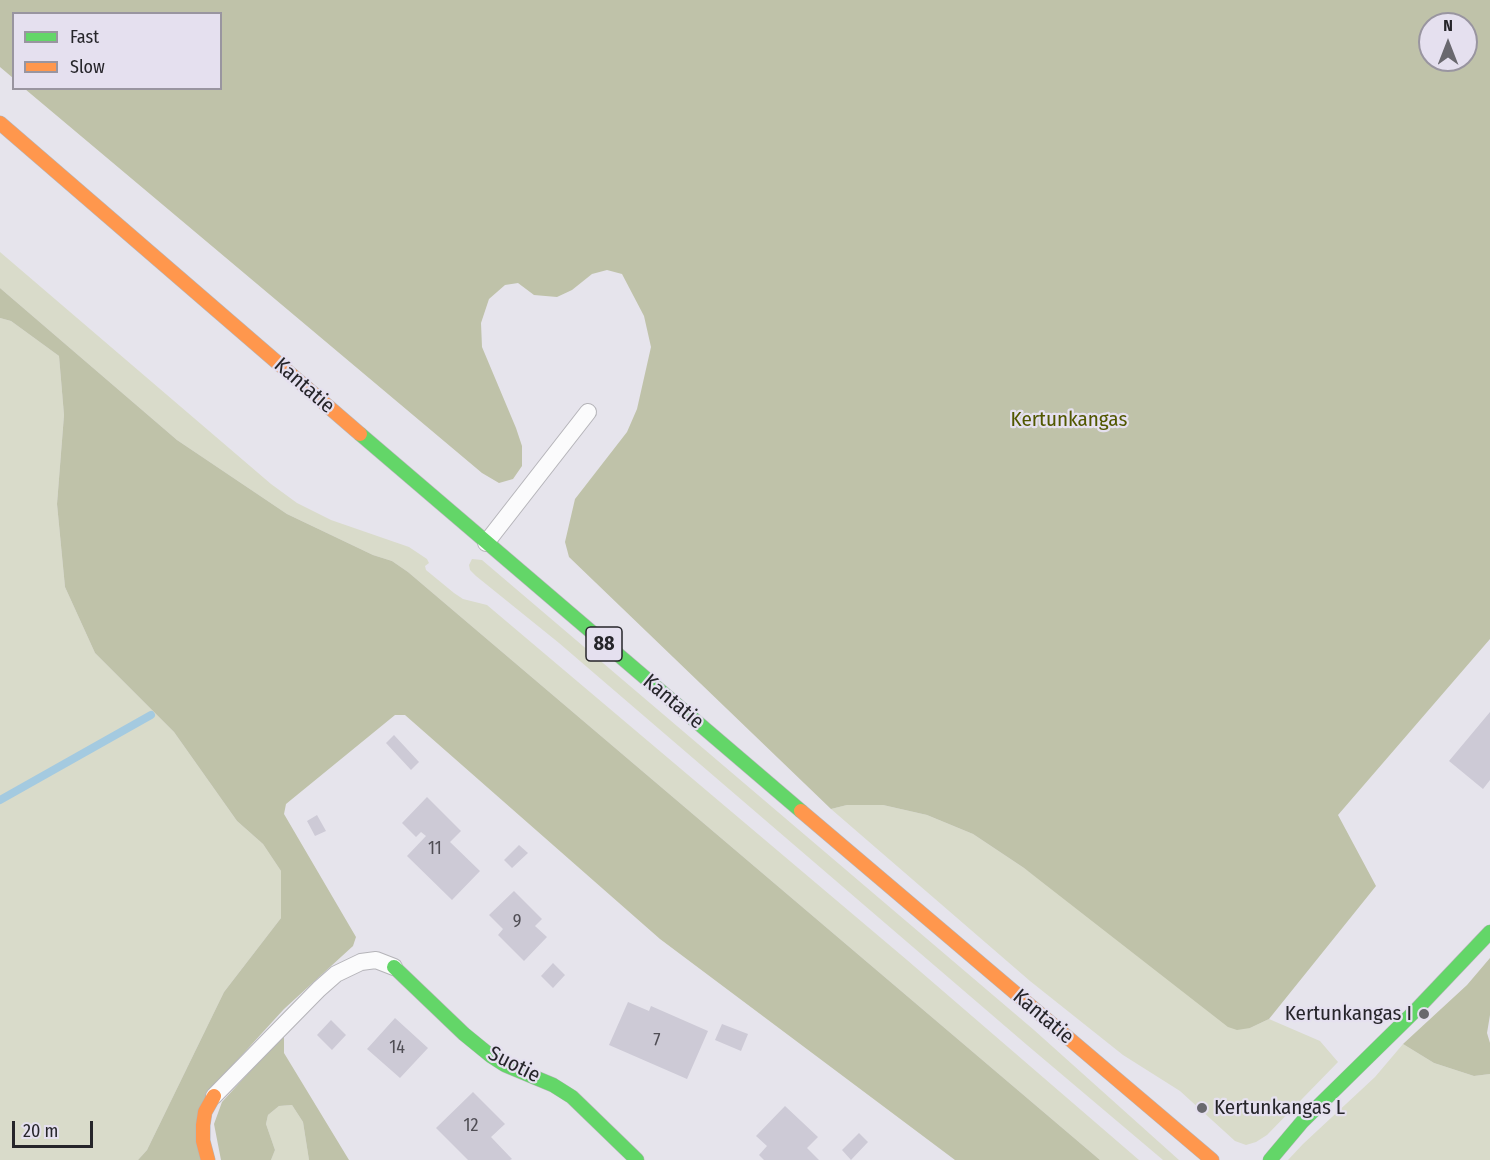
<!DOCTYPE html>
<html>
<head>
<meta charset="utf-8">
<style>
  body { margin:0 }
  #map { position:relative; width:1490px; height:1160px; overflow:hidden; background:#e6e4ec; font-family:"Fira Sans Condensed",sans-serif }
  canvas { display:block }
  .legend { position:absolute; left:12px; top:12px; width:210px; height:78px; box-sizing:border-box; background:#e5e0ef; border:2px solid #9995a0; margin:0; padding:8px 10px; list-style:none; font-size:18px; color:#26252a }
  .legend li { display:flex; align-items:center; gap:12px; height:30px }
  .legend b { width:30px; border:2px solid #9995a0 }
  .north { position:absolute; left:1418px; top:12px; width:60px; height:60px; box-sizing:border-box; background:#e5e0ef; border:2px solid #9995a0; border-radius:50%; rotate:0deg; font-size:16px; font-weight:700; line-height:24px; text-align:center; color:#26252a }
  .north::after { content:''; display:block; margin:auto; width:21px; height:27px; background:#69686e; clip-path:polygon(50% 0,100% 100%,50% 72%,0 100%) }
  .scale { position:absolute; left:12px; top:1121px; width:81px; height:27px; box-sizing:border-box; border:3px solid #26252a; border-top:0; padding-left:8px; font-size:18px; line-height:21px; white-space:nowrap; color:#26252a; -webkit-text-stroke:4px #e5e0ef; paint-order:stroke }
</style>
</head>
<body>
<div id="map">
<canvas width="1490" height="1160"></canvas>
<ul class="legend">
<li><b style="height:8px;background:#63d668"></b>Fast</li>
<li><b style="height:8px;background:#ff974d"></b>Slow</li>
</ul>
<div class="north">N</div>
<div class="scale">20 m</div>
</div>
<script>
const g = document.querySelector('canvas').getContext('2d');
g.lineJoin = 'round';
function fillPath(path, color) { g.fillStyle = color; g.fill(path, 'evenodd'); }
const shape = rows => new Path2D(rows.map(r => 'M' + r).join(''));
function stroke(path, color, width, dash) { g.strokeStyle = color; g.lineWidth = width; g.lineCap = dash ? 'butt' : 'round'; g.setLineDash(dash || []); g.stroke(path); }
function write(font, color, halo, rows, align = 'center') {
  g.font = font + ' "Fira Sans Condensed",sans-serif'; g.lineWidth = 4.5; g.setLineDash([]); g.textBaseline = 'middle'; g.strokeStyle = halo; g.fillStyle = color; for (const [text, x, y, turn = 0] of rows) {
    g.save(); g.translate(x, y); g.rotate((+turn || 0) * Math.PI / 180); g.textAlign = isNaN(turn) ? turn : align; if (halo) g.strokeText(text, 0, 0); g.fillText(text, 0, 0); g.restore();
  }
}
fillPath(shape([
  [0,252,271,484,297,503,331,520,409,547,427,559,429,563,425,566,426,570,454,593,463,599,487,605,907,960,1139,1160,1100,1160,408,572,392,561,373,555,287,514,177,440,0,288],
  [0,318,11,321,59,356,64,415,57,504,65,587,95,653,174,732,237,821,263,844,281,871,281,918,224,992,147,1150,138,1160,0,1160],
  [472,559,482,560,1034,1030,1179,1160,1163,1160,1027,1045,559,643,476,576,470,570,469,565],
  [847,805,883,805,927,815,973,834,1024,868,1250,1028,1269,1019,1320,1041,1338,1062,1267,1135,1256,1142,1246,1145,1235,1141,1180,1091,1123,1055,1030,981,831,809],
  [1403,1044,1434,1063,1474,1076,1490,1074,1490,1160,1288,1160,1303,1144,1375,1077],
  [292,1105,303,1122,309,1160,271,1160,275,1150,266,1124,268,1115,279,1106]
]), '#d9dbca');
fillPath(shape([
  [0,0,1490,0,1490,639,1338,815,1376,886,1269,1019,1250,1028,1237,1030,1228,1027,1024,868,973,834,927,815,883,805,847,805,831,809,569,557,565,542,575,499,627,432,637,409,651,347,644,316,622,274,607,270,592,274,572,290,557,297,534,295,518,283,505,285,489,299,481,323,482,347,516,428,522,446,522,466,513,479,499,483,482,473,25,89,220,88,220,14,14,14,13,78,0,67],
  [1430,24,1466,24,1466,60,1430,60],
  [0,288,177,440,287,514,373,555,392,561,408,572,1100,1160,955,1160,660,939,405,715,395,715,286,804,284,814,356,937,353,946,284,1009,210,1090,202,1160,138,1160,147,1150,224,992,281,918,281,871,263,844,237,821,174,732,95,653,65,587,57,504,64,415,59,356,11,321,0,318],
  [1490,958,1490,1015,1487,1033,1490,1043,1490,1074,1474,1076,1434,1063,1403,1044,1467,985],
  [284,1034,284,1053,349,1160,309,1160,303,1122,292,1105,279,1106,268,1115,266,1124,275,1150,271,1160,221,1160,214,1124,222,1102]
]), '#bfc2a9');
stroke(shape([
  [0,800,151,715]
]), '#a4cae0', 8);
fillPath(shape([
  [1490,712,1490,780,1483,789,1449,761],
  [394,735,419,762,411,770,386,743],
  [427,797,461,831,450,842,480,871,452,900,407,856,426,836,421,832,416,837,402,823],
  [317,815,326,831,315,836,307,821],
  [519,845,528,853,512,868,504,860],
  [514,891,542,919,535,926,547,937,524,961,498,935,503,929,489,915],
  [553,963,565,975,553,988,541,976],
  [628,1002,649,1011,651,1006,708,1031,687,1079,609,1045],
  [395,1018,428,1048,400,1078,367,1049],
  [331,1020,346,1035,332,1050,317,1035],
  [722,1024,748,1034,741,1051,715,1040],
  [473,1092,505,1124,491,1137,512,1159,510,1160,468,1160,436,1128],
  [785,1106,818,1137,807,1148,819,1160,764,1160,759,1155,767,1146,756,1136],
  [859,1133,868,1142,851,1160,842,1150]
]), '#cdcad6');
const lane = shape([
  [486,543,588,412],
  [214,1096,319,989,336,974,361,962,376,960,394,967]
]);
const fast = shape([
  [360,434,801,811],
  [394,967,464,1034,491,1056,505,1065,553,1085,572,1097,637,1160],
  [1270,1160,1302,1122,1417,1009,1490,932]
]);
const slow = shape([
  [0,123,360,434],
  [801,811,1212,1160],
  [208,1160,203,1141,203,1125,205,1112,214,1096]
]);
stroke(lane, '#b5b4b9', 18);
stroke(fast, '#b5b4b9', 15);
stroke(slow, '#b5b4b9', 15);
stroke(lane, '#fbfbfc', 16);
stroke(fast, '#63d668', 14);
stroke(slow, '#ff974d', 14);
for (const [x, y, r, color] of [
  [1424,1014,6,"#69686e"],
  [1202,1108,6,"#69686e"]
]) { const dot = new Path2D(); dot.arc(x, y, r, 0, 2 * Math.PI); g.fillStyle = color; g.fill(dot); stroke(dot, '#e5e0ef', 2); }
write('18px', '#504e55', null, [
  ["11",435,849],
  ["9",517,922],
  ["7",657,1041],
  ["14",397,1048],
  ["12",471,1126]
]);
for (const [x, y, w] of [
  [604,644,36]
]) { const box = new Path2D(); box.roundRect(x - w / 2, y - 17, w, 34, 4.5); g.fillStyle = '#e5e0ef'; g.fill(box); stroke(box, '#26252a', 1.5); }
write('bold 20px', '#26252a', null, [
  ["88",604,644]
]);
write('21px', '#26252a', '#e5e0ef', [
  ["Kantatie",304,386,41],
  ["Kantatie",673,702,40],
  ["Kantatie",1043,1017,40],
  ["Suotie",514,1065,27]
]);
write('21px', '#515700', '#e5e0ef', [
  ["Kertunkangas",1069,420]
]);
write('21px', '#26252a', '#e5e0ef', [
  ["Kertunkangas I",1412,1014],
  ["Kertunkangas L",1214,1108,"left"]
], 'right');
</script>
</body>
</html>
